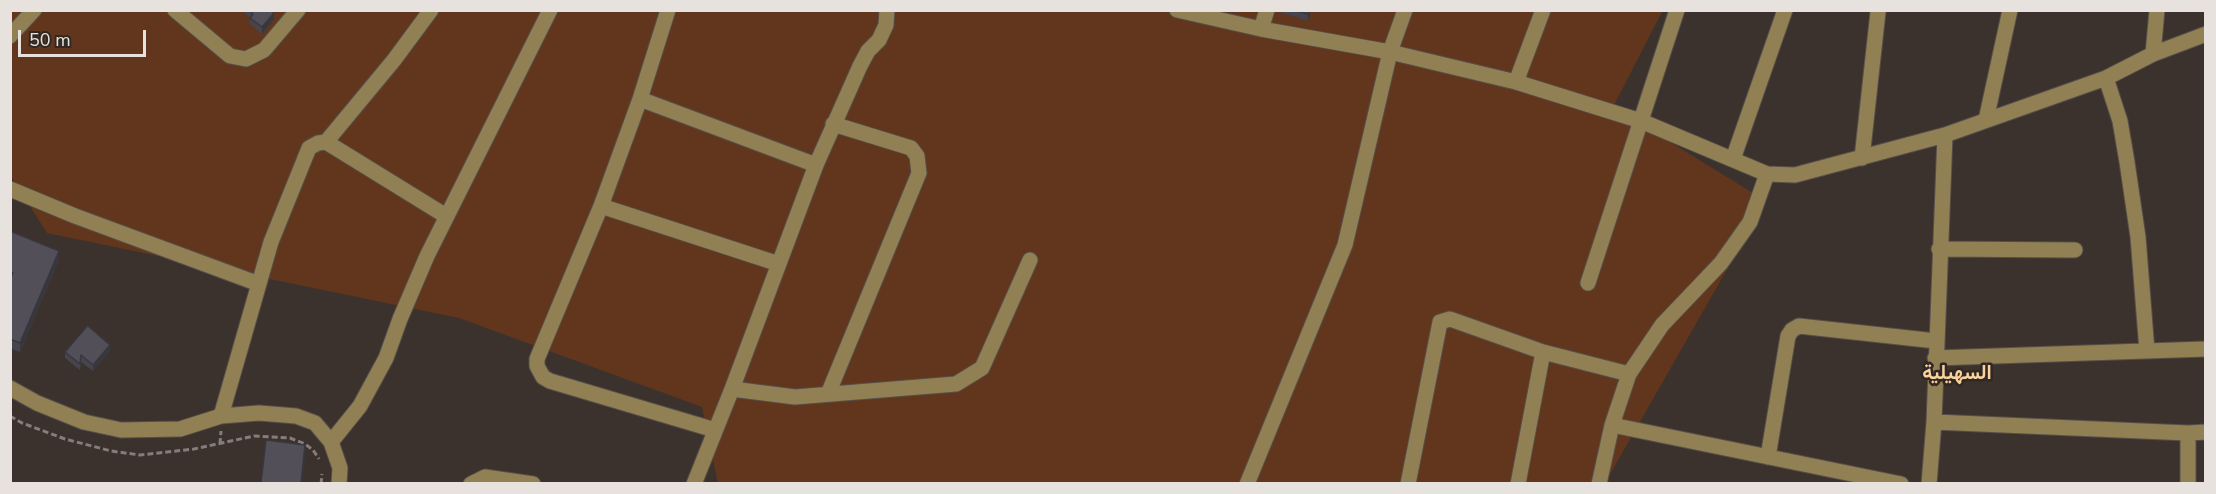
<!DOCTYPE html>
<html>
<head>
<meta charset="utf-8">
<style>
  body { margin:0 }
  #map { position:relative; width:2216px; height:494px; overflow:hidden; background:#3b322d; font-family:"Nunito Sans",sans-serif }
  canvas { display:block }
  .frame { position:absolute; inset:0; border:12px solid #e8e2de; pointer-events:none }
  .scale { position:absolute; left:18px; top:30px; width:128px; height:27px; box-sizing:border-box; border:3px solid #e8e2de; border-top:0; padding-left:8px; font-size:18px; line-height:21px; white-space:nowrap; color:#e8e2de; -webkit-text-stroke:4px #312823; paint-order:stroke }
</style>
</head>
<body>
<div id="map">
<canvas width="2216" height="494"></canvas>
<div class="frame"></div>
<div class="scale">50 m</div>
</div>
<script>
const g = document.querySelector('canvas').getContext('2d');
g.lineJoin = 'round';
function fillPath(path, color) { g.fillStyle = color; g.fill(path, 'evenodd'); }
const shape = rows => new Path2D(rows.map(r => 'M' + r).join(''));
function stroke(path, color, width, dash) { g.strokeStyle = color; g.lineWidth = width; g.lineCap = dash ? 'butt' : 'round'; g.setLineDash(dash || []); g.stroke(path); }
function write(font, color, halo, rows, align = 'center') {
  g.font = font + ' "Nunito Sans",Vazirmatn,sans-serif'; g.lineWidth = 5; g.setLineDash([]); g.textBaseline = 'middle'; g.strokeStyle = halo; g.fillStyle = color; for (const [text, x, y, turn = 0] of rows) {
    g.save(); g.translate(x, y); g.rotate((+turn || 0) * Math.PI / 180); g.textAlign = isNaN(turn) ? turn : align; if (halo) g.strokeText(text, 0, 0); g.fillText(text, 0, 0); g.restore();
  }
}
fillPath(shape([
  [1663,10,1613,107,1766,201,1605,483,718,484,702,407,459,318,47,233,11,176,11,11]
]), '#61361d');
const minor = shape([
  [175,10,230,56,246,59,264,50,298,10],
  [668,10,640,99,601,206,537,359,537,366,543,377,550,381,715,430],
  [1177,10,1261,29,1390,52,1516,82,1641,121,1767,174,1795,175,1945,135,2106,78,2153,54,2206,34],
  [1261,29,1267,10],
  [10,36,34,10],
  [2153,54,2157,10],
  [2106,78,2120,121,2127,162,2138,237,2147,351],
  [1516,82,1543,10],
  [640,99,816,165],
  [1986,120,2010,10],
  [326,142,394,60,431,10],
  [1862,158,1878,12],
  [1733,159,1785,10],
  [10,189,75,216,259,284],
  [601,206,779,264],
  [1939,249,2075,250],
  [1588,283,1677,10],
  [1935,358,2206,349],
  [10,388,37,403,84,422,121,430,180,429,221,416,259,413,296,416,315,423,331,442,340,468,339,484],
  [732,389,795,397,956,384,982,368,1030,260],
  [828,394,919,173,917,156,911,148,833,124],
  [221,416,271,242,309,148,318,143,326,142,446,216],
  [1934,422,2188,433,2206,432],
  [1612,425,1901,484],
  [331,442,360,406,386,358,400,319,427,256,550,10],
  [1768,457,1788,336,1792,330,1799,326,1936,341],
  [471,484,485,477,533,484],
  [694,484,732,389,816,165,860,66,868,51,879,40,886,25,887,10],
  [1247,484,1345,245,1390,52,1405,10],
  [1408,484,1440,322,1450,319,1543,352,1629,374],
  [1518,484,1543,352],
  [1599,484,1612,425,1629,374,1662,325,1721,263,1750,222,1767,174],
  [1929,484,1934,422,1945,135],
  [2188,484,2188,433]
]);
stroke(minor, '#574e49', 17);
stroke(shape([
  [10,416,22,423,65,439,111,451,140,455,194,449,254,436,290,438,305,444,313,450,319,459],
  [220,444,221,431],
  [321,484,322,474]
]), '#857d79', 3, [6, 3]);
stroke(minor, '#908054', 15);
fillPath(shape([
  [241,10,273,10,274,19,262,34,250,24,250,18],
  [1276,10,1311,10,1308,21,1276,11],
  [10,231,59,260,20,352,10,348],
  [88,327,110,351,93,371,81,362,80,370,65,358,65,352]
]), '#47444d');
fillPath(shape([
  [1309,10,1311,10,1308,21,1308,14],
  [274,13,274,19,262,34,262,27],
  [59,251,59,260,20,352,20,343],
  [110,345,110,351,93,371,93,365],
  [305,445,305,457,302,483,301,483]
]), '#39373e');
const building = shape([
  [249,10,271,10,274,13,262,27,250,18,253,14,249,10],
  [1295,10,1309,10,1308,14,1295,10],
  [10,231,59,251,20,343,10,339,10,279,13,273,10,272,10,231],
  [88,325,88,326,110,345,93,365,81,355,80,364,65,352,88,325],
  [266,440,305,445,301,483,261,483,266,440]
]);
fillPath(building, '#524f59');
stroke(building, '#39373e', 1.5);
write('bold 20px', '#f9d29e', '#312823', [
  ["السهيلية",1957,374]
]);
</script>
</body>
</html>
